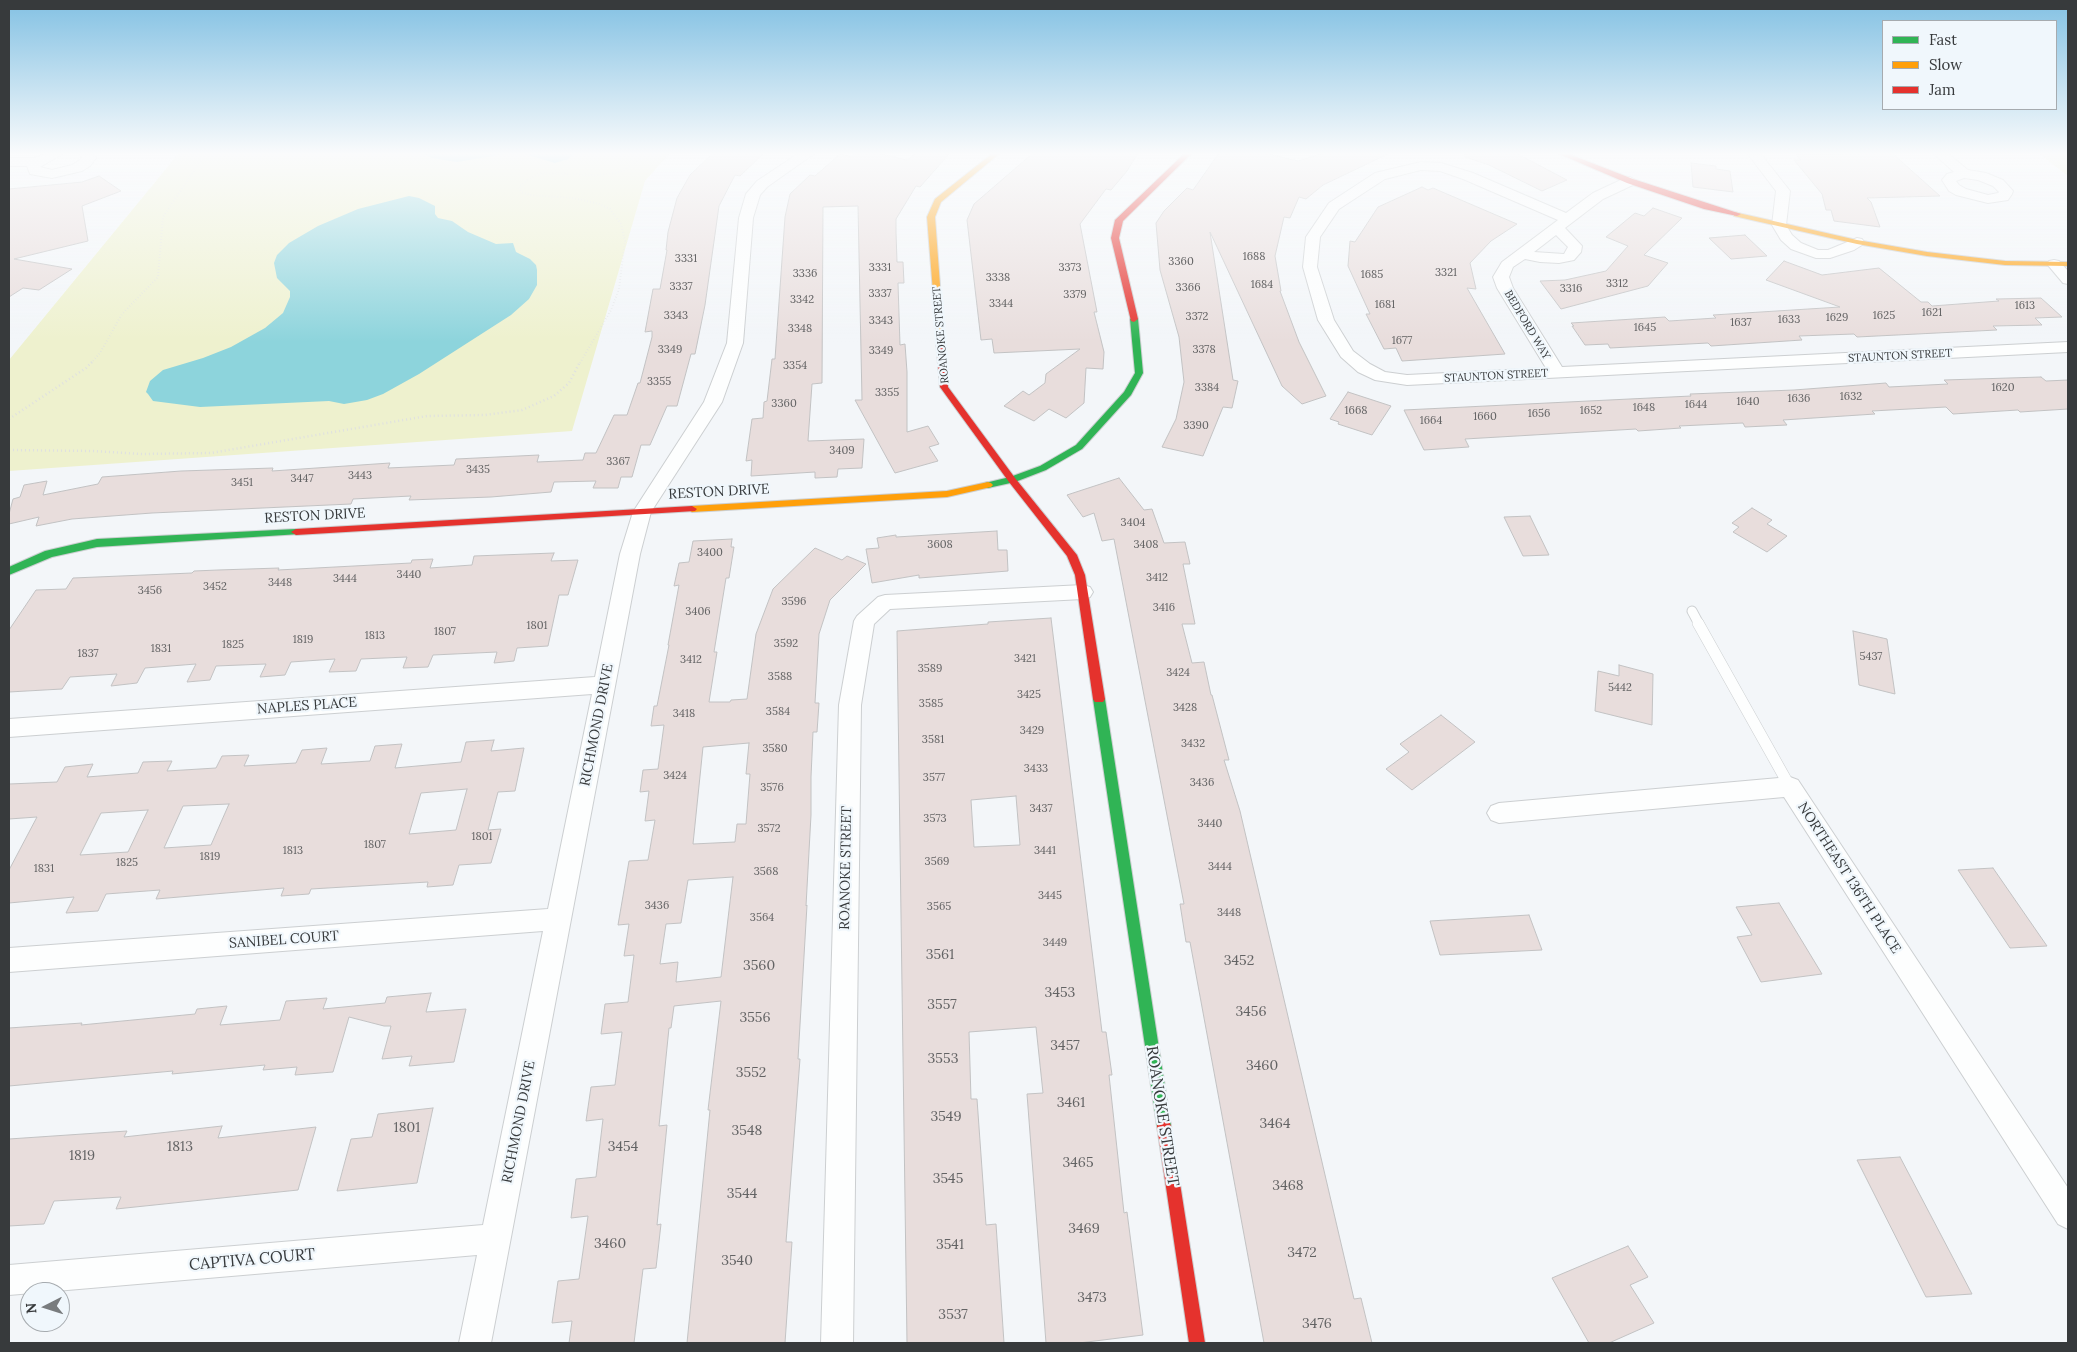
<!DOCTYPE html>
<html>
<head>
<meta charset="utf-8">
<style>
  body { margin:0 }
  #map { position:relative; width:2077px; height:1352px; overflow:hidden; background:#f3f6f9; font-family:Lora,serif }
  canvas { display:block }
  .frame { position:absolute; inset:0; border:10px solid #373a3c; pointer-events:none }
  .legend { position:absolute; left:1882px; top:20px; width:175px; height:90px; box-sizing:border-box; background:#f0f7fc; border:1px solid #a6abaf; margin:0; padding:6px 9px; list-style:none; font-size:15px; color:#373a3c }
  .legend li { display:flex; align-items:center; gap:10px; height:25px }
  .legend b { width:25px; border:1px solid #a6abaf }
  .north { position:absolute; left:20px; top:1282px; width:50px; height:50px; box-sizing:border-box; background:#f0f7fc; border:1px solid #a6abaf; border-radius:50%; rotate:265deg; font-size:14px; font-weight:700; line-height:20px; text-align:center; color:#373a3c }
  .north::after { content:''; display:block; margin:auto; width:18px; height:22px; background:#797c7e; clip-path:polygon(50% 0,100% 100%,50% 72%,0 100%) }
</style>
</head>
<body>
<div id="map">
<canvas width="2077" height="1352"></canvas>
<div class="frame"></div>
<ul class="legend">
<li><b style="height:6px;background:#30b455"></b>Fast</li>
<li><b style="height:6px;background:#ff9f0a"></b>Slow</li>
<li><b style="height:6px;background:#e5322d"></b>Jam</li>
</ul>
<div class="north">N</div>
</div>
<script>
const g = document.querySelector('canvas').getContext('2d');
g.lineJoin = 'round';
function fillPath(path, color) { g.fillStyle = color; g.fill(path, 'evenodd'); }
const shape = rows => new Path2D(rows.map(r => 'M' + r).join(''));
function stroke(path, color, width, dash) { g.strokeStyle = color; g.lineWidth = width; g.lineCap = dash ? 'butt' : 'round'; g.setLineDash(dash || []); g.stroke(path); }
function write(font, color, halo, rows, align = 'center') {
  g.font = font + ' Lora,serif'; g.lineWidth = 4.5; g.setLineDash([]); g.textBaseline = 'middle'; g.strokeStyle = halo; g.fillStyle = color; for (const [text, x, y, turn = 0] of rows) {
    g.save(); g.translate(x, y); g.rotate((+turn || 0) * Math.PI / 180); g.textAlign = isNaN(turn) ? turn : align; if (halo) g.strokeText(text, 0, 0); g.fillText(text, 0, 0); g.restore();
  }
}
fillPath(shape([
  [179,153,670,153,645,181,572,431,9,471,9,360],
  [2038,153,2068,153,2068,176]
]), '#eef1ce');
fillPath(shape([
  [421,153,574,153,568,159,555,163,521,153,505,154,457,162,432,158],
  [409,196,419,198,435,206,435,214,438,218,452,221,468,232,496,244,513,243,516,252,530,259,536,265,537,270,537,285,529,299,511,315,419,374,383,394,367,400,344,404,329,401,200,407,153,401,148,394,146,392,150,381,163,370,203,358,231,347,265,328,283,313,290,297,290,291,277,278,274,263,277,255,289,243,318,226,358,209]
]), '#8dd4dc');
const building = shape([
  [713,153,764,153,740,176,735,175,719,206,705,305,695,354,691,354,677,406,667,406,650,445,641,445,632,477,621,477,618,488,593,488,596,481,554,482,551,492,491,497,409,500,411,496,353,499,351,504,152,513,72,519,36,526,39,517,9,524,9,514,13,499,20,497,24,485,47,481,43,495,98,484,102,477,181,471,273,468,272,471,390,463,388,468,454,465,456,459,539,455,537,462,583,460,585,453,596,453,614,415,627,415,638,383,640,383,652,337,652,331,645,332,653,289,660,289,667,250,666,250,668,232,677,198,690,175,713,153],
  [855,153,876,153,907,160,916,153,950,153,920,187,916,186,896,219,896,232,897,262,903,262,904,283,898,283,900,345,905,344,907,372,907,432,928,426,939,444,929,447,938,461,895,473,855,400,862,400,858,206,823,207,822,383,812,384,808,441,864,439,862,468,838,469,837,477,815,478,815,472,751,476,752,460,746,461,752,419,763,418,764,402,767,401,772,359,775,359,785,217,790,194,810,175,815,176,840,154,851,157,855,153],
  [1033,153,1138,153,1127,171,1111,190,1106,189,1080,224,1097,312,1094,312,1104,352,1103,369,1086,368,1084,403,1066,418,1049,409,1034,421,1004,406,1023,391,1029,395,1045,383,1046,374,1080,349,994,353,992,339,981,340,967,220,974,204,1033,153],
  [1219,153,1264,153,1298,161,1324,153,1390,153,1323,185,1306,199,1299,197,1290,218,1284,217,1275,256,1281,291,1280,291,1299,342,1326,396,1302,404,1282,386,1210,232,1233,380,1238,381,1232,408,1223,407,1203,456,1162,447,1176,419,1184,382,1179,337,1160,270,1156,223,1164,211,1187,188,1193,190,1219,153],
  [1465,153,1516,153,1567,180,1542,191,1489,165,1465,157,1465,153],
  [1892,153,1940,196,1867,198,1871,202,1880,227,1834,221,1831,210,1826,210,1822,194,1794,160,1801,160,1796,155,1892,153],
  [1691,163,1716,166,1716,169,1730,171,1733,192,1693,187,1691,163],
  [99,176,121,191,82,206,88,241,14,259,72,269,39,290,23,288,9,297,9,189,82,182,99,176],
  [1422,187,1428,190,1433,188,1517,224,1491,241,1470,263,1476,289,1467,288,1505,354,1402,361,1396,348,1384,349,1366,314,1370,314,1348,266,1350,241,1355,242,1378,207,1422,187],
  [1653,208,1682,218,1644,255,1668,263,1648,286,1561,309,1540,281,1565,280,1606,271,1628,246,1606,237,1635,213,1644,216,1653,208],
  [1745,235,1767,256,1731,259,1709,238,1745,235],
  [1784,261,1822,275,1879,268,1921,302,1928,302,1932,306,1999,301,1996,299,2041,298,2062,317,2035,318,2042,325,1993,326,1997,330,1857,337,1854,334,1799,336,1802,340,1711,346,1708,343,1610,348,1608,344,1585,345,1572,326,1574,326,1571,323,1665,317,1669,321,1716,318,1713,315,1840,307,1766,280,1784,261],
  [2041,377,2046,381,2068,380,2068,409,2020,412,2018,410,1953,414,1946,407,1872,411,1875,414,1783,420,1787,425,1745,427,1743,423,1679,426,1681,428,1638,431,1636,429,1465,439,1469,447,1424,450,1404,410,1691,396,1690,394,1794,390,1886,383,1889,387,1948,384,1944,380,2041,377],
  [1348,392,1391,406,1372,435,1338,424,1339,422,1330,419,1348,392],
  [1119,478,1144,510,1152,509,1164,543,1185,542,1190,564,1183,564,1195,624,1182,624,1192,663,1204,662,1211,695,1212,695,1229,760,1224,760,1240,811,1354,1299,1361,1298,1372,1343,1264,1343,1190,942,1186,942,1180,904,1184,904,1114,539,1102,541,1094,513,1083,517,1067,495,1119,478],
  [1752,508,1772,520,1767,524,1787,536,1767,552,1733,532,1739,527,1732,523,1752,508],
  [1530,516,1549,555,1523,556,1504,517,1530,516],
  [997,531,998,550,1007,550,1008,571,919,578,919,575,872,583,866,549,879,548,877,538,896,535,896,537,997,531],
  [732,539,731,547,734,547,729,578,726,578,714,652,717,652,709,702,730,702,731,700,747,699,756,634,773,589,815,548,842,560,847,556,866,564,830,600,819,634,815,703,819,703,817,732,813,732,811,777,811,815,806,906,807,905,798,1059,800,1059,786,1242,792,1242,785,1343,687,1343,710,1110,708,1110,721,1001,674,1006,671,1028,669,1028,659,1126,667,1125,657,1225,661,1224,656,1268,643,1269,634,1343,569,1343,572,1321,552,1323,558,1281,579,1279,588,1216,571,1218,576,1179,596,1177,603,1119,586,1121,591,1087,615,1085,622,1032,601,1034,605,1004,628,1002,634,955,624,956,629,924,618,925,629,861,648,860,655,820,645,821,649,791,640,792,643,770,658,769,664,725,651,726,654,706,657,706,669,645,668,645,679,585,674,586,679,563,689,562,693,541,732,539],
  [749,743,746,774,750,774,746,824,737,824,735,842,693,844,703,747,749,743],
  [733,877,721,977,676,982,678,962,660,964,666,924,681,923,688,880,733,877],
  [554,553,551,561,578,560,568,595,559,595,548,646,517,648,514,661,494,663,497,652,433,655,428,667,403,668,407,657,361,659,356,671,329,672,335,659,291,662,285,675,260,677,266,664,216,666,210,680,187,682,196,664,145,668,137,683,111,686,117,674,70,677,62,689,9,692,9,630,36,590,66,589,73,578,192,573,194,571,218,570,279,568,278,570,411,563,412,560,433,559,430,568,472,565,474,556,554,553],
  [1051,618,1102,1032,1106,1032,1112,1075,1109,1075,1124,1213,1127,1212,1143,1335,1079,1343,1046,1343,1027,1094,1043,1093,1036,1027,969,1032,971,1099,977,1099,986,1225,996,1224,1004,1343,907,1343,897,631,988,624,988,622,1051,618],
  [1016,796,1020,845,974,847,971,800,1016,796],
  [1853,631,1887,639,1895,694,1859,685,1853,631],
  [1619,665,1653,674,1652,725,1595,711,1598,671,1619,676,1619,665],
  [1441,715,1475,742,1412,790,1386,769,1409,752,1400,744,1441,715],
  [494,740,491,751,524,748,515,791,498,792,488,830,501,829,491,863,459,865,453,885,427,887,428,882,311,889,309,894,281,896,284,888,156,899,160,890,106,894,98,911,66,913,74,897,9,903,9,870,37,817,9,819,9,784,57,782,65,767,93,764,87,777,138,773,143,762,172,761,167,771,216,768,222,756,249,755,244,766,296,763,302,750,327,748,321,764,370,761,375,746,402,744,395,768,461,762,466,742,494,740],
  [467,789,456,830,409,834,421,793,467,789],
  [229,804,211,845,164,848,183,806,229,804],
  [148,810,128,852,80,855,101,813,148,810],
  [1993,868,2047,946,2010,948,1958,870,1993,868],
  [1779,903,1822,974,1761,982,1737,937,1752,935,1736,907,1779,903],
  [1529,915,1542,950,1440,955,1430,921,1529,915],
  [431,993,426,1012,466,1009,454,1062,409,1066,412,1056,382,1059,391,1026,384,1026,349,1017,333,1072,295,1075,297,1067,263,1070,265,1065,172,1074,173,1071,9,1086,9,1028,82,1023,81,1025,195,1014,197,1009,227,1006,220,1025,280,1020,286,1001,327,998,323,1009,385,1003,387,997,431,993],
  [433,1108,417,1183,337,1191,351,1139,372,1137,378,1114,433,1108],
  [222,1126,218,1138,316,1127,298,1190,116,1209,121,1197,54,1201,44,1224,9,1226,9,1139,127,1131,124,1137,222,1126],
  [1900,1157,1972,1294,1926,1297,1857,1160,1900,1157],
  [1628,1246,1648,1277,1630,1285,1654,1323,1609,1343,1589,1343,1552,1278,1628,1246]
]);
fillPath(building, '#e8dddc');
stroke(building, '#c2c2c3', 1);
const laneFar1 = shape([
  [1692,611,1699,624]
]);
const lane = shape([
  [1698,623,1790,787]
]);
const street = shape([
  [47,153,64,153,40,167,52,170,72,165,80,160,82,158,80,153,92,153,96,158,90,166,82,171,52,178,30,174,27,166,9,166,9,158,35,158,47,153],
  [799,153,815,153,767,187,760,195,753,218,743,343,722,402,651,512,640,554,491,1343,459,1343,477,1255,9,1295,9,1265,483,1225,543,931,9,972,9,948,548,909,592,694,9,737,9,719,595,677,620,554,633,512,704,402,727,343,739,218,746,194,757,181,799,153],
  [1747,153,1760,153,1790,191,1786,225,1792,235,1801,243,1818,250,1828,250,1857,238,1862,239,1864,242,1862,245,1854,250,1830,258,1816,258,1791,249,1781,240,1772,225,1776,191,1747,153],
  [1933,153,1947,153,1968,170,1986,173,2003,180,2013,191,2012,194,2008,200,1988,203,1956,195,1949,191,1942,180,1947,174,1954,172,1933,153],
  [1964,178,1978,180,1993,186,1999,192,1998,193,1988,195,1966,189,1959,185,1956,181,1964,178],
  [1421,162,1441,163,1473,173,1566,213,1593,193,1625,178,1630,177,1637,181,1635,184,1603,199,1565,228,1582,246,1581,252,1574,260,1559,263,1540,262,1525,259,1513,267,1509,277,1513,288,1562,367,2068,342,2068,352,1407,385,1375,380,1358,372,1341,357,1318,320,1303,267,1306,237,1329,203,1375,173,1421,162],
  [1421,170,1440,171,1463,179,1558,220,1502,262,1493,277,1497,288,1546,368,1407,375,1385,372,1370,364,1353,351,1334,320,1317,267,1320,237,1339,209,1385,179,1421,170],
  [1556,235,1568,247,1564,254,1534,252,1556,235],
  [2054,260,2059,261,2068,271,2068,284,2063,283,2047,264,2049,261,2054,260],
  [1083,585,1090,587,1093,592,1090,597,1083,599,890,609,874,624,861,705,853,1343,821,1343,839,705,854,621,857,616,878,597,885,595,1083,585],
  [1790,777,1798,780,2068,1188,2068,1229,2058,1224,1784,797,1499,823,1491,820,1487,813,1491,806,1499,803,1790,777]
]);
const fast = shape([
  [1134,316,1138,319,1143,373,1131,395,1082,449,1046,470,1015,482,988,488,985,487,983,485,985,483,1010,477,1040,466,1076,445,1124,392,1135,373,1130,319,1134,316],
  [296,529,300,530,301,532,300,534,97,547,52,557,9,575,9,567,45,551,97,539,296,529],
  [1099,695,1103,696,1105,699,1171,1126,1169,1131,1164,1133,1159,1131,1157,1126,1093,699,1095,696,1099,695]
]);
const slow = shape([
  [993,153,1000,153,941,202,935,217,944,340,940,343,937,342,927,217,935,199,993,153],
  [1734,212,1857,240,1927,252,2005,261,2068,262,2068,266,2005,265,1927,256,1857,244,1734,216,1734,212],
  [988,482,991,483,993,485,991,487,947,497,692,512,687,509,692,506,947,491,988,482]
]);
const jam = shape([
  [1185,153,1192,153,1123,221,1119,238,1138,319,1134,322,1131,321,1111,238,1115,220,1185,153],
  [1557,153,1566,153,1633,179,1741,214,1737,216,1704,209,1627,183,1557,153],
  [940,337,944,340,948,387,1015,478,1077,555,1085,575,1105,699,1103,702,1095,702,1093,699,1075,575,1067,556,1009,482,940,387,936,340,940,337],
  [692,506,697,509,695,511,296,535,291,532,296,529,692,506],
  [1164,1119,1169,1121,1171,1126,1205,1343,1189,1343,1157,1126,1159,1121,1164,1119]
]);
stroke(laneFar1, '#cccfd1', 11);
stroke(lane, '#cccfd1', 12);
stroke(street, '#cccfd1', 2);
stroke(fast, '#cccfd1', 2);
stroke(slow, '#cccfd1', 2);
stroke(jam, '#cccfd1', 2);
stroke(shape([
  [91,363,100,353,122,314,158,277,163,217,206,153],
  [580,363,611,310,619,289,625,241,621,224,610,209,599,204,574,198,530,195,521,192,519,187,528,179,542,173,597,175,616,173,628,168,651,153]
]), '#dfe0e1', 2, [0.5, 2.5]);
stroke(shape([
  [9,419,86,368,92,362],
  [9,450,93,451,142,454,211,453,427,416,485,415,522,410,554,396,569,383,580,362]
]), '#dfe0e1', 2.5, [1, 3]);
stroke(laneFar1, '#fdfefe', 9);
stroke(lane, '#fdfefe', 11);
fillPath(street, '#fdfefe');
fillPath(fast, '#30b455');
fillPath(slow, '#ff9f0a');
fillPath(jam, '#e5322d');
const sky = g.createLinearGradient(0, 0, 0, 342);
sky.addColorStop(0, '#83c1e3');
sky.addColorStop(0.45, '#fafbfc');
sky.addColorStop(1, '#fafbfc00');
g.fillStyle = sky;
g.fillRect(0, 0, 2077, 342);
write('11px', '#636364', null, [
  ["1688",1254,257],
  ["3331",686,259],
  ["3360",1181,262],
  ["3331",880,268],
  ["3373",1070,268],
  ["3321",1446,273],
  ["3336",805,274],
  ["1685",1372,275],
  ["3338",998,278],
  ["3312",1617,284],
  ["1684",1262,285],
  ["3337",681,287],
  ["3366",1188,288],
  ["3316",1571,289],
  ["3337",880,294],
  ["3379",1075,295],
  ["3342",802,300],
  ["3344",1001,304],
  ["1681",1385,305],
  ["1613",2025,306],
  ["1621",1932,313],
  ["3343",676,316],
  ["1625",1884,316],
  ["3372",1197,317],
  ["1629",1837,318],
  ["1633",1789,320],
  ["3343",881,321],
  ["1637",1741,323],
  ["1645",1645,328],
  ["3348",800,329],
  ["1677",1402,341],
  ["3349",670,350],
  ["3378",1204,350],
  ["3349",881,351],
  ["3354",795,366],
  ["3355",659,382],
  ["3384",1207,388],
  ["1620",2003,388],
  ["3355",887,393],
  ["1632",1851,397],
  ["1636",1799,399],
  ["1640",1748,402],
  ["3360",784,404],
  ["1644",1696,405],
  ["1648",1644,408],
  ["1668",1356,411],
  ["1652",1591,411],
  ["1656",1539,414],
  ["1660",1485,417],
  ["1664",1431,421],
  ["3390",1196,426],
  ["3409",842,451],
  ["3367",618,462],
  ["3435",478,470],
  ["3443",360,476],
  ["3447",302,479],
  ["3451",242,483],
  ["3404",1133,523],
  ["3608",940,545],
  ["3408",1146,545],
  ["3400",710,553],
  ["3440",409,575],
  ["3412",1157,578],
  ["3444",345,579],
  ["3448",280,583],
  ["3452",215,587],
  ["3456",150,591],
  ["3596",794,602],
  ["3416",1164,608],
  ["3406",698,612],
  ["1801",537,626],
  ["1807",445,632],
  ["1813",375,636],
  ["1819",303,640],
  ["3592",786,644],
  ["1825",233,645],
  ["1831",161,649],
  ["1837",88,654],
  ["5437",1871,657],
  ["3421",1025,659],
  ["3412",691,660],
  ["3589",930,669],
  ["3424",1178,673],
  ["3588",780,677],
  ["5442",1620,688],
  ["3425",1029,695],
  ["3585",931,704],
  ["3428",1185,708],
  ["3584",778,712],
  ["3418",684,714],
  ["3429",1032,731],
  ["3581",933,740],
  ["3432",1193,744],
  ["3580",775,749],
  ["3433",1036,769],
  ["3424",675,776],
  ["3577",934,778],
  ["3436",1202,783],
  ["3576",772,788],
  ["3437",1041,809],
  ["3573",935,819],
  ["3440",1210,824],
  ["3572",769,829],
  ["1801",482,837],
  ["1807",375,845],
  ["1813",293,851],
  ["3441",1045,851],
  ["1819",210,857],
  ["3569",937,862],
  ["1825",127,863],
  ["3444",1220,867],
  ["1831",44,869],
  ["3568",766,872],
  ["3445",1050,896],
  ["3436",657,906],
  ["3565",939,907],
  ["3448",1229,913],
  ["3564",762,918],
  ["3449",1055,943]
]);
write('11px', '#373a3c', '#f0f7fc', [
  ["BEDFORD WAY",1527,325,59],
  ["ROANOKE STREET",941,335,-95],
  ["STAUNTON STREET",1900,356,-3],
  ["STAUNTON STREET",1496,376,-3]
]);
write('14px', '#373a3c', '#f0f7fc', [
  ["RESTON DRIVE",719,492,-3],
  ["RESTON DRIVE",315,516,-3],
  ["NAPLES PLACE",307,706,-4],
  ["RICHMOND DRIVE",597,725,-79],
  ["ROANOKE STREET",846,868,-89],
  ["NORTHEAST 136TH PLACE",1849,878,57],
  ["SANIBEL COURT",284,940,-4],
  ["RICHMOND DRIVE",519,1122,-79]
]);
write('14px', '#636364', null, [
  ["3561",940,955],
  ["3452",1239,961],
  ["3560",759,966],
  ["3453",1060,993],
  ["3557",942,1005],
  ["3456",1251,1012],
  ["3556",755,1018],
  ["3457",1065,1046],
  ["3553",943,1059],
  ["3460",1262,1066],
  ["3552",751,1073],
  ["3461",1071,1103],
  ["3549",946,1117],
  ["3464",1275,1124],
  ["1801",407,1128],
  ["3548",747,1131],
  ["1813",180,1147],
  ["3454",623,1147],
  ["1819",82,1156],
  ["3465",1078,1163],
  ["3545",948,1179],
  ["3468",1288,1186],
  ["3544",742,1194],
  ["3469",1084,1229],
  ["3460",610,1244],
  ["3541",950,1245],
  ["3472",1302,1253],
  ["3540",737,1261],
  ["3473",1092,1298],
  ["3537",953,1315],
  ["3476",1317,1324]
]);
write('16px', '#373a3c', '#f0f7fc', [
  ["ROANOKE STREET",1162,1116,81],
  ["CAPTIVA COURT",252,1260,-5]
]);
</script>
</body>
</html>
